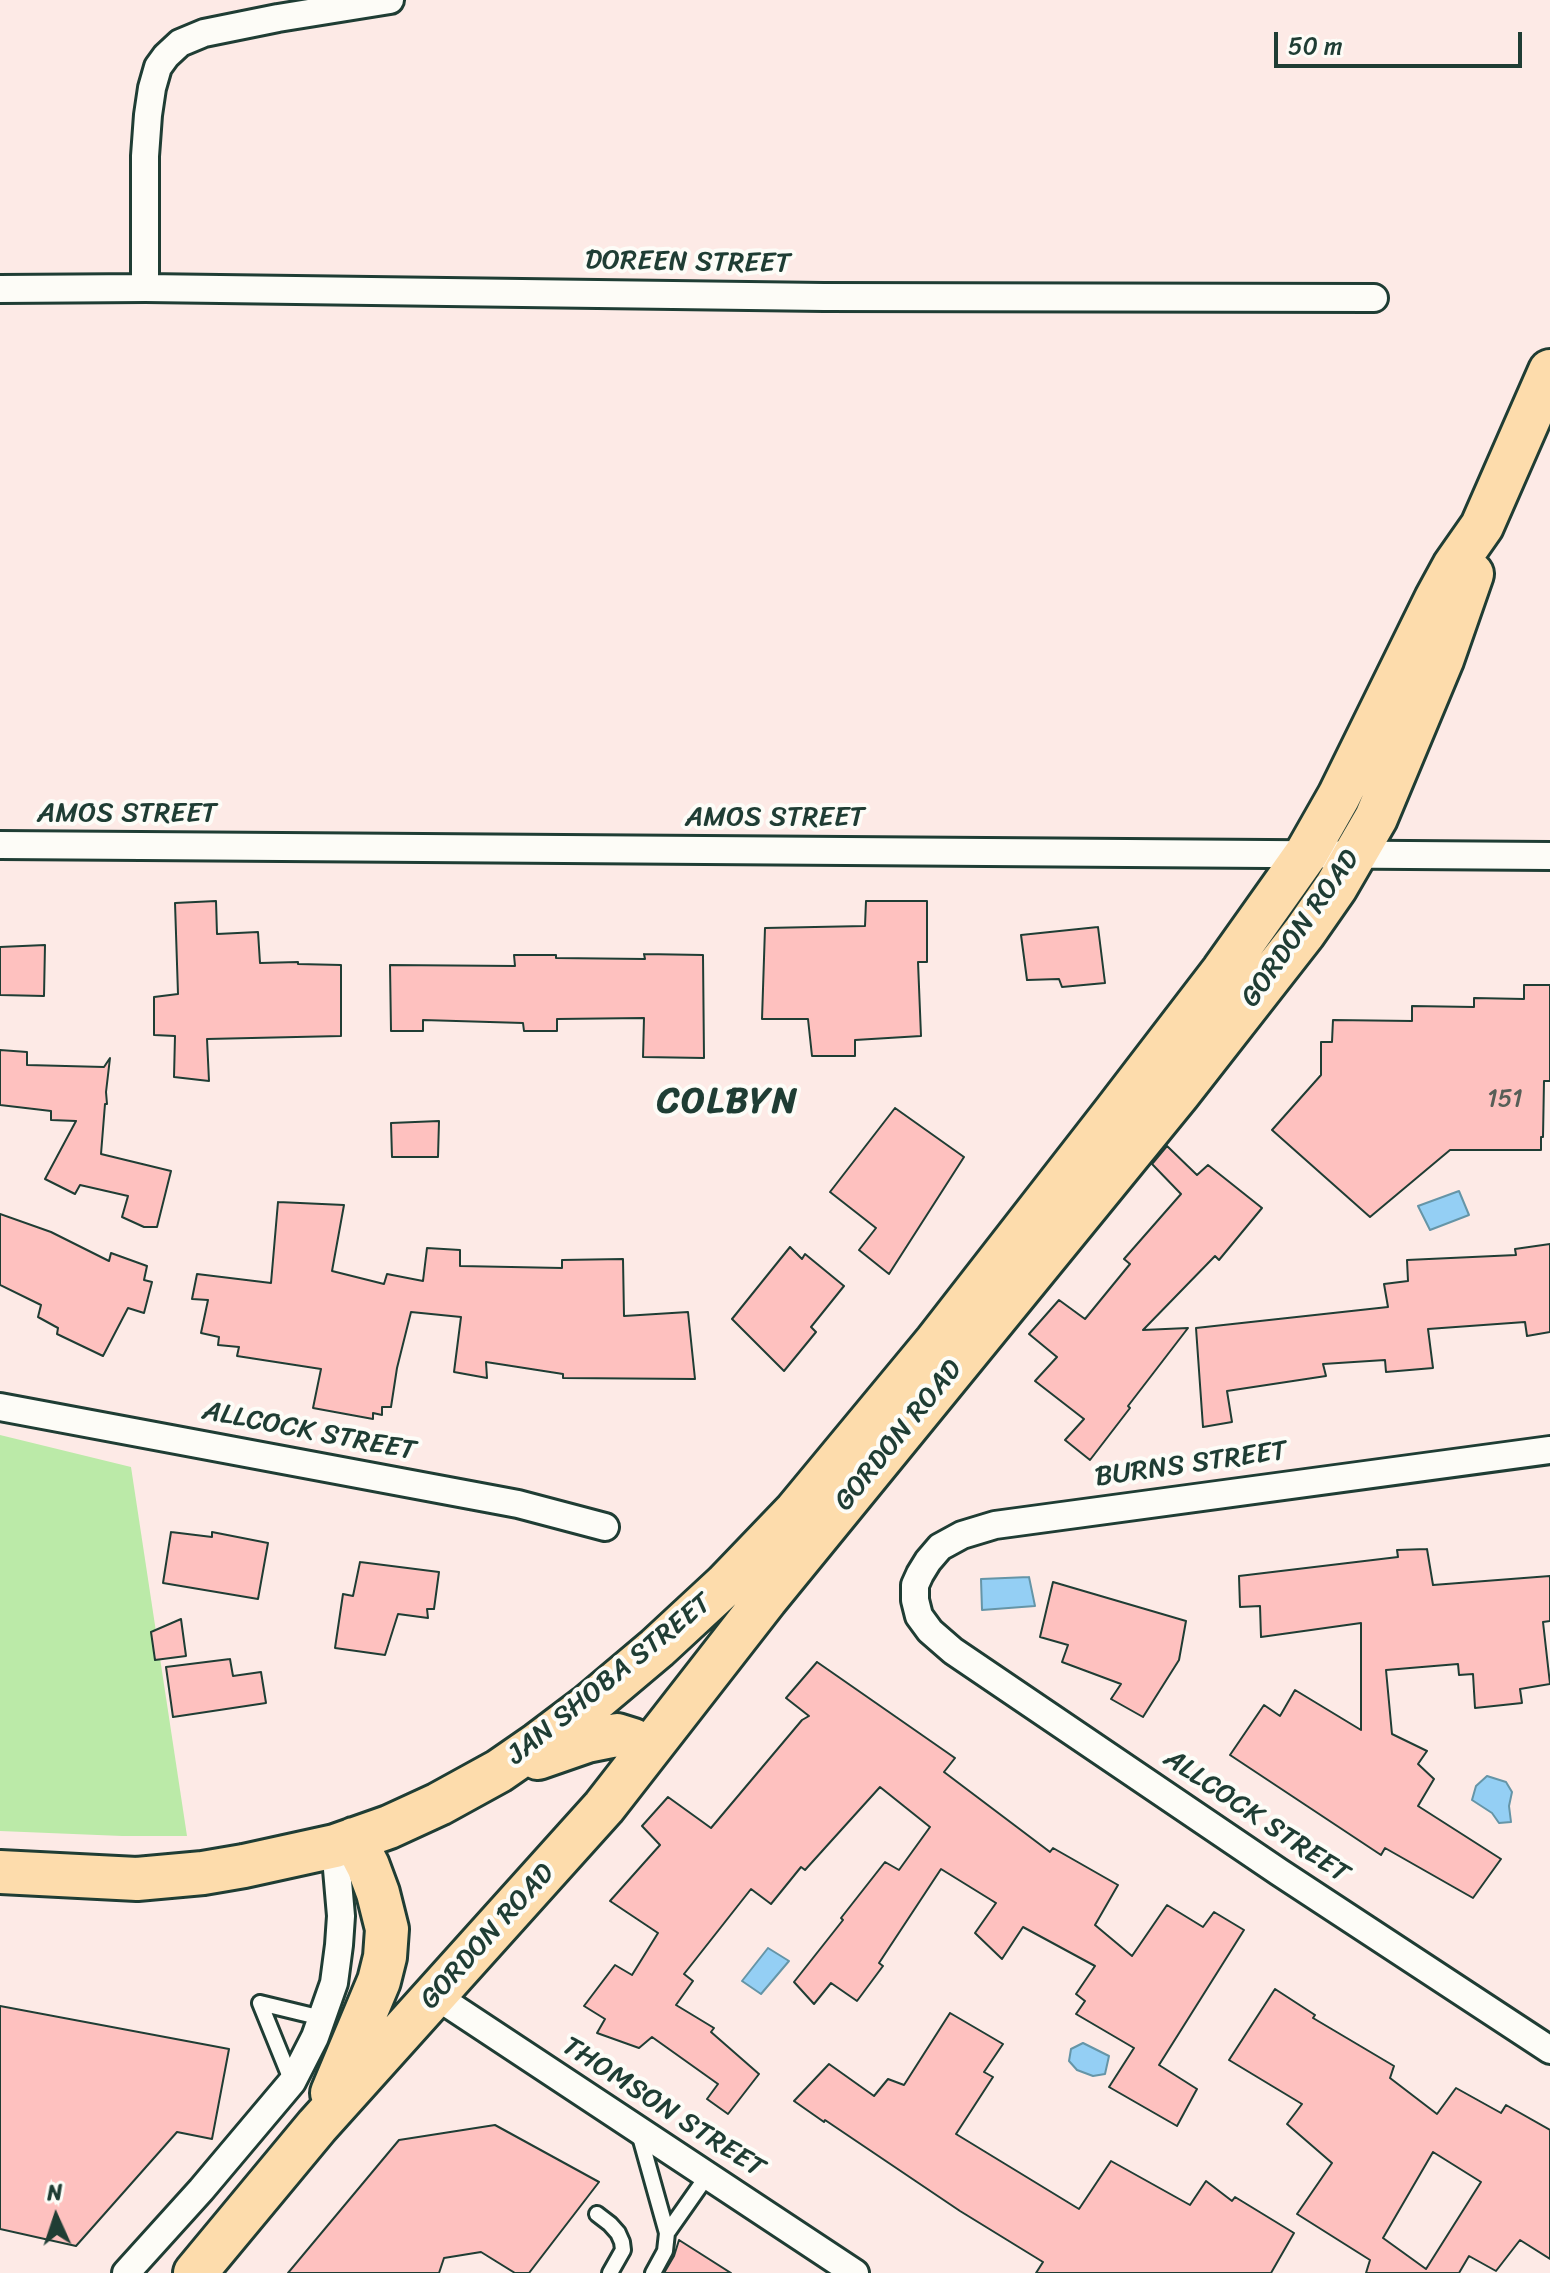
<!DOCTYPE html>
<html>
<head>
<meta charset="utf-8">
<style>
  body { margin:0 }
  #map { position:relative; width:1550px; height:2273px; overflow:hidden; background:#fdeae6; font-family:Sriracha,sans-serif }
  canvas { display:block }
  .north { position:absolute; left:16px; top:2177px; width:80px; height:80px; -webkit-text-stroke:6px #fdfcf7; paint-order:stroke; rotate:357deg; font-size:22px; font-weight:700; line-height:32px; text-align:center; color:#1f3d34 }
  .north::after { content:''; display:block; margin:auto; width:28px; height:36px; background:#1f3d34; clip-path:polygon(50% 0,100% 100%,50% 72%,0 100%) }
  .scale { position:absolute; left:1274px; top:32px; width:248px; height:36px; box-sizing:border-box; border:4px solid #1f3d34; border-top:0; padding-left:10px; font-size:24px; line-height:28px; white-space:nowrap; color:#1f3d34; -webkit-text-stroke:6px #fdfcf7; paint-order:stroke }
</style>
</head>
<body>
<div id="map">
<canvas width="1550" height="2273"></canvas>
<div class="north">N</div>
<div class="scale">50 m</div>
</div>
<script>
const g = document.querySelector('canvas').getContext('2d');
g.lineJoin = 'round';
function fillPath(path, color) { g.fillStyle = color; g.fill(path, 'evenodd'); }
const shape = rows => new Path2D(rows.map(r => 'M' + r).join(''));
function stroke(path, color, width, dash) { g.strokeStyle = color; g.lineWidth = width; g.lineCap = dash ? 'butt' : 'round'; g.setLineDash(dash || []); g.stroke(path); }
function write(font, color, halo, rows, align = 'center') {
  g.font = font + ' Sriracha,sans-serif'; g.lineWidth = 8; g.setLineDash([]); g.textBaseline = 'middle'; g.strokeStyle = halo; g.fillStyle = color; for (const [text, x, y, turn = 0] of rows) {
    g.save(); g.translate(x, y); g.rotate((+turn || 0) * Math.PI / 180); g.textAlign = isNaN(turn) ? turn : align; if (halo) g.strokeText(text, 0, 0); g.fillText(text, 0, 0); g.restore();
  }
}
fillPath(shape([
  [0,1435,131,1467,187,1836,122,1836,0,1831]
]), '#bbeaa8');
const water = shape([
  [1459,1191,1469,1215,1430,1230,1418,1206,1459,1191],
  [1029,1577,1035,1606,982,1610,981,1579,1029,1577],
  [1487,1776,1506,1782,1512,1792,1509,1806,1511,1822,1499,1823,1492,1813,1472,1800,1476,1786,1487,1776],
  [768,1948,789,1961,761,1994,742,1981,768,1948],
  [1083,2043,1109,2056,1105,2074,1093,2076,1077,2070,1069,2061,1071,2049,1083,2043]
]);
fillPath(water, '#94cff4');
stroke(water, '#6595a7', 2);
const building = shape([
  [216,901,217,934,258,932,260,963,298,962,298,964,341,965,341,1036,207,1039,209,1081,174,1077,175,1036,154,1035,154,997,178,994,175,903,216,901],
  [866,901,927,901,927,962,918,962,921,1036,855,1040,855,1056,812,1056,808,1019,762,1019,765,928,865,926,866,901],
  [1098,927,1105,983,1062,987,1059,979,1027,980,1021,935,1098,927],
  [45,945,44,996,0,995,0,947,45,945],
  [644,954,703,955,704,1058,643,1057,644,1018,557,1019,557,1031,524,1031,523,1023,423,1020,423,1031,391,1031,390,965,515,966,514,955,556,955,556,958,645,959,644,954],
  [1524,985,1550,985,1550,1081,1544,1081,1543,1137,1541,1137,1541,1150,1450,1150,1370,1217,1272,1130,1321,1075,1321,1042,1332,1042,1333,1020,1412,1021,1412,1006,1474,1007,1474,998,1524,999,1524,985],
  [0,1050,27,1052,27,1065,104,1067,110,1058,106,1092,107,1104,105,1104,101,1154,171,1171,157,1227,144,1227,122,1217,128,1196,80,1185,75,1194,45,1179,76,1121,51,1120,51,1111,0,1105,0,1050],
  [895,1108,964,1157,889,1274,859,1250,876,1228,830,1192,895,1108],
  [439,1121,438,1157,392,1157,391,1123,439,1121],
  [1167,1146,1197,1175,1208,1165,1262,1208,1219,1260,1215,1256,1143,1330,1188,1328,1128,1406,1130,1408,1090,1460,1065,1440,1084,1419,1035,1381,1057,1357,1029,1334,1059,1300,1085,1319,1130,1264,1124,1259,1181,1194,1152,1164,1167,1146],
  [278,1202,344,1205,332,1271,384,1284,387,1274,423,1281,427,1248,460,1250,460,1266,562,1268,562,1260,623,1259,624,1316,688,1312,695,1379,563,1378,563,1374,486,1362,487,1378,454,1372,461,1317,411,1312,397,1368,391,1407,382,1407,382,1415,373,1413,373,1419,313,1408,321,1369,237,1356,239,1347,218,1345,219,1337,201,1333,208,1300,192,1299,197,1274,271,1283,278,1202],
  [0,1214,51,1232,109,1261,111,1253,147,1266,144,1280,152,1282,144,1313,128,1308,103,1356,57,1334,58,1328,38,1317,41,1305,0,1285,0,1214],
  [1550,1244,1550,1332,1527,1336,1525,1322,1428,1329,1433,1368,1386,1372,1385,1360,1323,1364,1326,1376,1227,1391,1232,1422,1203,1427,1196,1328,1388,1307,1384,1284,1408,1281,1407,1260,1516,1255,1515,1249,1550,1244],
  [790,1247,802,1259,805,1254,844,1286,811,1327,816,1332,784,1371,732,1319,790,1247],
  [171,1532,212,1537,212,1532,268,1543,258,1599,163,1583,171,1532],
  [1427,1549,1433,1585,1550,1576,1550,1621,1543,1622,1550,1684,1520,1689,1522,1703,1475,1708,1473,1674,1459,1675,1458,1664,1386,1670,1392,1734,1427,1751,1418,1764,1434,1779,1418,1806,1501,1859,1473,1898,1385,1848,1381,1855,1230,1755,1264,1705,1280,1716,1295,1690,1361,1730,1361,1623,1261,1637,1260,1606,1240,1607,1239,1576,1398,1557,1397,1550,1427,1549],
  [360,1562,439,1572,434,1609,427,1609,428,1618,398,1614,385,1655,335,1648,343,1594,353,1596,360,1562],
  [1053,1582,1186,1621,1179,1660,1143,1717,1111,1699,1121,1684,1062,1662,1068,1645,1040,1637,1053,1582],
  [181,1619,186,1656,155,1660,151,1632,181,1619],
  [230,1659,233,1676,261,1672,266,1703,173,1717,166,1667,230,1659],
  [817,1662,955,1758,944,1772,1050,1852,1053,1848,1118,1885,1095,1925,1132,1956,1167,1905,1203,1927,1214,1912,1244,1930,1159,2065,1197,2089,1177,2126,1109,2087,1134,2048,1076,2014,1085,2001,1076,1994,1095,1966,1023,1927,1002,1959,975,1933,996,1903,941,1869,879,1963,883,1966,857,2001,831,1983,814,2004,794,1982,843,1920,841,1918,885,1862,899,1870,930,1827,880,1787,805,1870,801,1867,771,1904,751,1889,684,1974,693,1981,676,2005,714,2028,711,2032,759,2074,728,2114,707,2099,718,2084,652,2037,639,2048,597,2033,605,2019,584,2006,615,1965,632,1975,658,1933,610,1901,660,1845,642,1826,668,1797,711,1828,802,1720,809,1716,786,1698,817,1662],
  [1275,1989,1315,2015,1313,2018,1394,2066,1390,2078,1437,2114,1456,2088,1501,2113,1506,2105,1550,2130,1550,2259,1520,2240,1496,2271,1469,2256,1459,2273,1366,2273,1370,2260,1297,2214,1332,2163,1287,2124,1302,2104,1229,2060,1275,1989],
  [1433,2152,1481,2182,1426,2269,1383,2238,1433,2152],
  [0,2006,229,2049,212,2139,177,2132,76,2246,0,2229,0,2006],
  [950,2013,1003,2044,984,2072,993,2077,956,2134,1079,2209,1111,2161,1190,2205,1206,2181,1232,2201,1235,2197,1294,2233,1271,2273,1036,2273,1043,2262,960,2211,825,2120,824,2122,794,2101,829,2064,874,2096,888,2079,904,2085,950,2013],
  [495,2125,599,2182,529,2273,515,2273,481,2252,444,2258,439,2273,288,2273,399,2140,495,2125],
  [679,2240,731,2273,664,2273,674,2256,679,2240]
]);
fillPath(building, '#fec1bf');
stroke(building, '#1f3d34', 2);
const lane = shape([
  [260,2003,292,2082],
  [260,2003,322,2018],
  [639,2133,667,2233,665,2251,653,2273],
  [597,2214,610,2224,618,2233,622,2242,623,2250,610,2273],
  [667,2233,707,2176]
]);
const street = shape([
  [145,288,145,156,148,115,152,88,158,67,166,56,180,43,204,33,278,18,390,0],
  [0,289,145,288,824,297,1374,298],
  [0,845,1550,856],
  [0,1407,518,1504,605,1527],
  [1550,1450,995,1525,962,1535,940,1547,928,1561,920,1574,915,1585,915,1600,919,1616,930,1631,953,1651,1279,1872,1550,2050],
  [436,1996,855,2273],
  [126,2273,201,2190,292,2082,315,2037,334,1983,339,1945,341,1916,335,1846]
]);
const primary = shape([
  [538,1758,587,1741,617,1735,633,1740,647,1751],
  [0,1872,137,1879,203,1873,244,1866,335,1846,389,1827,439,1804,499,1771,538,1744,587,1707,657,1648,725,1585,796,1511,936,1342,1115,1112,1223,971,1306,854,1339,796,1436,599,1454,566,1482,526,1550,371],
  [332,2093,379,1981,385,1957,387,1929,378,1893,368,1866,354,1839],
  [195,2273,317,2126,604,1807,766,1599,1179,1093,1304,933,1336,887,1376,818,1442,660,1472,574]
]);
stroke(lane, '#1f3d34', 20);
stroke(street, '#1f3d34', 32);
stroke(primary, '#1f3d34', 48);
stroke(lane, '#fdfcf7', 14);
stroke(street, '#fdfcf7', 26);
stroke(primary, '#fddcac', 42);
write('24px', '#575e57', null, [
  ["151",1505,1100]
]);
write('28px', '#1f3d34', '#fdfcf7', [
  ["DOREEN STREET",688,263,1],
  ["AMOS STREET",127,814],
  ["AMOS STREET",775,818],
  ["GORDON ROAD",1301,929,-55],
  ["ALLCOCK STREET",309,1432,11],
  ["GORDON ROAD",899,1436,-51],
  ["BURNS STREET",1191,1465,-8],
  ["JAN SHOBA STREET",610,1680,-39],
  ["ALLCOCK STREET",1256,1817,34],
  ["GORDON ROAD",488,1937,-48],
  ["THOMSON STREET",663,2108,33]
]);
g.letterSpacing = '2px';
write('bold 36px', '#1f3d34', '#fdfcf7', [
  ["COLBYN",728,1103]
]);
g.letterSpacing = '0px';
</script>
</body>
</html>
